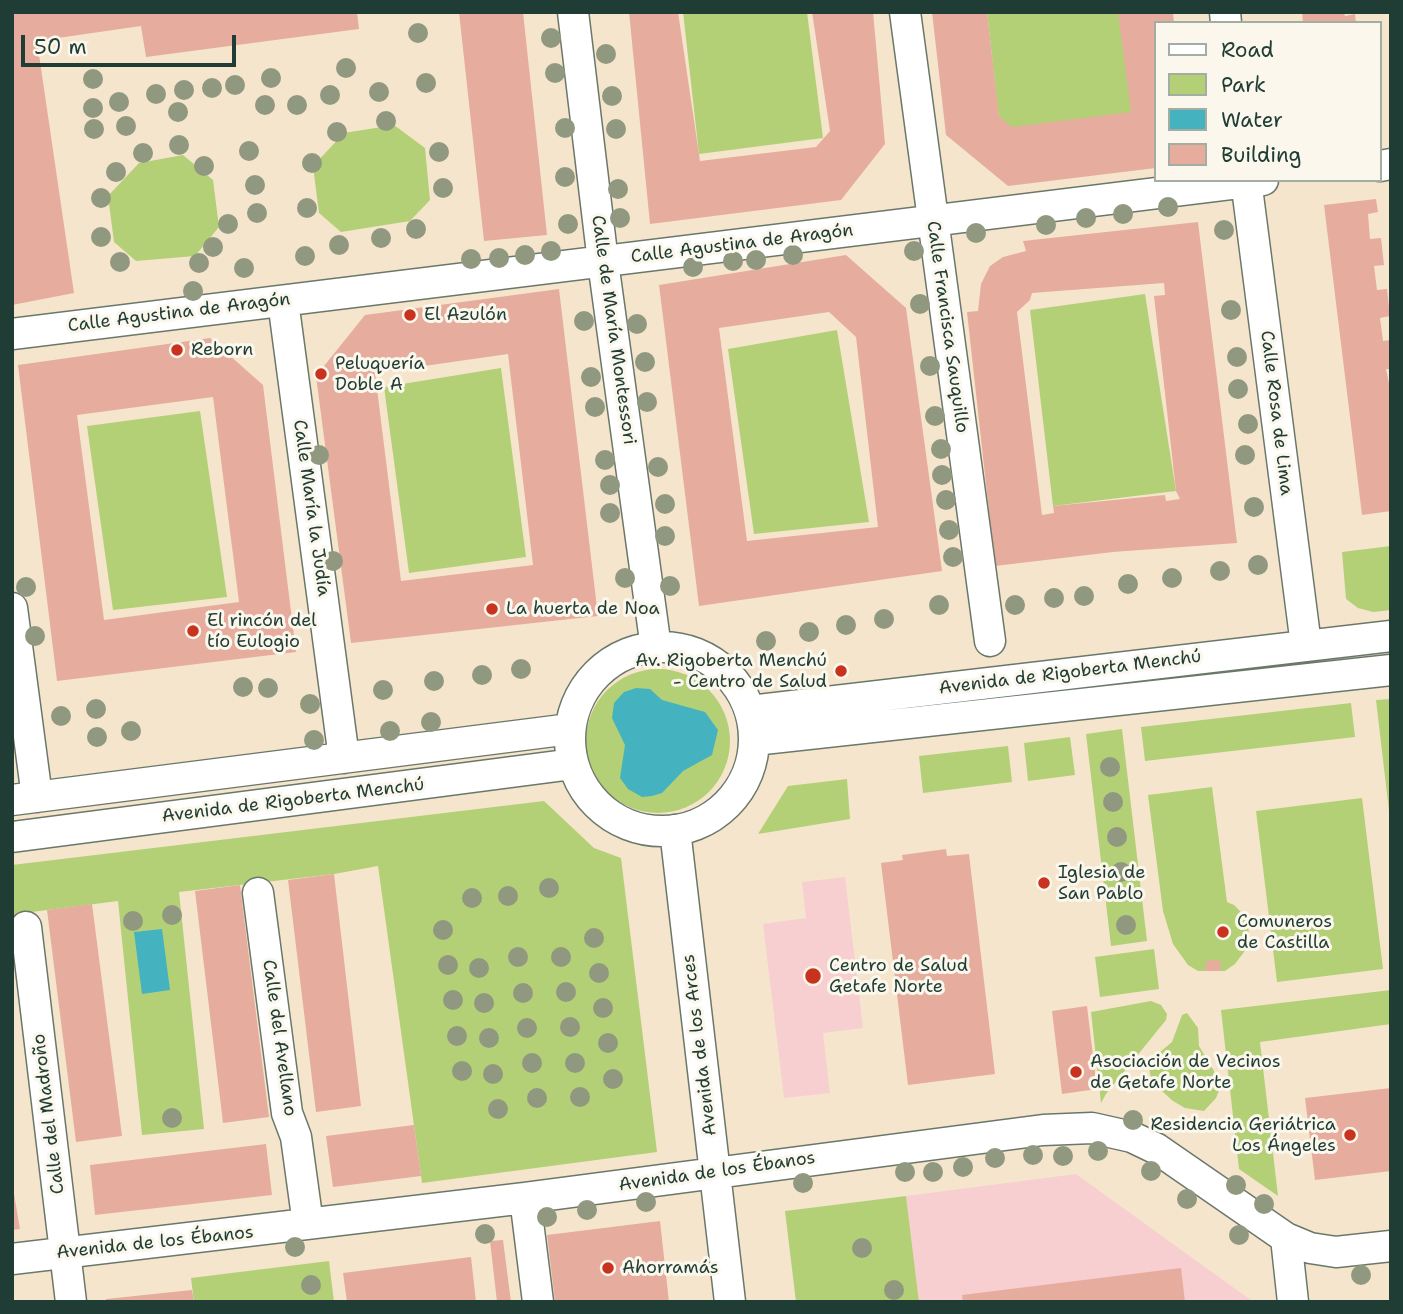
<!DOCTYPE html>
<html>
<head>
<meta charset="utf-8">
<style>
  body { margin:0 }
  #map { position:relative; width:1403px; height:1314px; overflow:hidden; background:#f6e5cd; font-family:"Shantell Sans",sans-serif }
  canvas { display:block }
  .frame { position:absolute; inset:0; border:14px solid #1f3d34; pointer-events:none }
  .legend { position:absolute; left:1154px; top:21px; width:228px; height:161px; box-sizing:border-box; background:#fbf7ec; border:2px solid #a3ada2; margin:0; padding:9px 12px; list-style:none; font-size:21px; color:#1f3d34 }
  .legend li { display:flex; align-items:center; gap:14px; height:35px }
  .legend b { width:35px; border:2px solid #a3ada2 }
  .scale { position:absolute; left:21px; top:35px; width:215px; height:32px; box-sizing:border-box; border:4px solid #1f3d34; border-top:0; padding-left:9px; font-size:21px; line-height:24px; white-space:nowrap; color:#1f3d34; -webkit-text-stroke:5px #fbf7ec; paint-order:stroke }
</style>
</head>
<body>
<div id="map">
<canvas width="1403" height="1314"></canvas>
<div class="frame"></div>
<ul class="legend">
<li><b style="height:9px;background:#fff"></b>Road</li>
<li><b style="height:19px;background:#b3d076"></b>Park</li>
<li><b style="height:19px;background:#44b2bf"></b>Water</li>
<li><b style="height:19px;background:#e6ad9e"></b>Building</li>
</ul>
<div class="scale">50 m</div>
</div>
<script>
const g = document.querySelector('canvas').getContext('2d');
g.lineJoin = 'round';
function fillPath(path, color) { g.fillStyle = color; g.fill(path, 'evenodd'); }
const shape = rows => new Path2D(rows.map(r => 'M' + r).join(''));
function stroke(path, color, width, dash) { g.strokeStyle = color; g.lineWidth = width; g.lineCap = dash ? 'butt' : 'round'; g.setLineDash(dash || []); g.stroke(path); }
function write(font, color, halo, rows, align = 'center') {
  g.font = font + ' "Shantell Sans",sans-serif'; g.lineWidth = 6; g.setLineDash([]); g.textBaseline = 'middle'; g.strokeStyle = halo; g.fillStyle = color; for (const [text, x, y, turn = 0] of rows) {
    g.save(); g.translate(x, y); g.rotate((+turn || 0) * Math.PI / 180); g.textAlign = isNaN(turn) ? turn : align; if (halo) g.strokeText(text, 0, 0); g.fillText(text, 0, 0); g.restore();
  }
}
fillPath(shape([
  [845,877,863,1028,823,1033,830,1093,784,1098,763,924,806,918,802,882],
  [1076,1174,1241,1293,1254,1302,919,1302,906,1196]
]), '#f7cfd0');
fillPath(shape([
  [683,12,807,12,823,138,699,154],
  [987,12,1119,12,1134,121,1001,138],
  [394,125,425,148,430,200,410,221,341,232,319,213,313,166,344,133],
  [183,155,213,180,219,227,195,256,136,261,114,242,108,196,139,163],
  [1145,294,1176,491,1053,506,1030,310],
  [837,330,869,522,754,534,728,349],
  [501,368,526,557,409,573,384,387],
  [200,411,227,597,113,610,87,426],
  [1391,546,1391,610,1373,612,1358,608,1346,599,1342,552],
  '586 741a72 72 0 1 1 144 0a72 72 0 1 1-144 0Z',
  [1391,699,1391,828,1376,700],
  [1351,703,1355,737,1145,761,1141,727],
  [1122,729,1147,941,1111,946,1086,734],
  [1070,737,1075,775,1028,781,1024,743],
  [1008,746,1012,782,923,793,919,756],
  [847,779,850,819,758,834,788,786],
  [1212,787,1227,902,1234,905,1244,915,1248,924,1249,938,1244,952,1235,964,1225,971,1198,971,1188,965,1173,944,1163,911,1148,795],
  [1362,798,1383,969,1277,982,1256,811],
  [544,801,594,848,621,858,657,1152,422,1183,378,866,334,874,179,892,204,1129,142,1135,118,901,24,913,24,919,12,921,12,865],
  [1154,949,1159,989,1100,997,1095,957],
  [1391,990,1391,1024,1260,1042,1278,1196,1239,1169,1221,1010],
  [1151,1001,1161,1005,1167,1014,1166,1020,1106,1094,1101,1103,1091,1012],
  [1187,1013,1198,1028,1199,1046,1214,1071,1220,1088,1216,1098,1204,1111,1185,1108,1173,1101,1154,1084,1150,1074,1149,1065,1154,1057,1172,1042,1182,1015],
  [906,1196,919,1302,796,1302,785,1211],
  [329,1261,334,1302,194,1302,191,1278]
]), '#b3d076');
fillPath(shape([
  [636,688,650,689,662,700,705,712,718,730,712,755,683,771,662,793,652,796,642,797,628,789,620,778,625,745,612,718,614,703,624,692],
  [162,929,170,990,142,994,134,932]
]), '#44b2bf');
fillPath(shape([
  [12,12,357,12,359,29,146,57,141,26,37,41,74,293,12,305],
  [459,12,523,12,547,235,484,241],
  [629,12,678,12,700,161,816,147,830,131,812,12,873,12,885,144,841,200,650,224],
  [932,12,987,12,999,117,1012,127,1131,112,1118,12,1173,12,1174,23,1156,23,1156,168,1008,186,946,135],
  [1302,12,1344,12,1345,16,1355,14,1356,23,1303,23],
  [1376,199,1378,212,1368,214,1370,239,1381,238,1384,265,1374,266,1377,290,1387,289,1390,316,1380,318,1383,341,1391,340,1391,369,1386,369,1391,393,1391,511,1362,515,1324,205],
  [1198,222,1237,543,1113,552,995,566,967,312,978,311,981,284,990,266,1003,257,1026,251,1023,241],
  [1164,283,1165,295,1154,296,1176,491,1180,499,1166,501,1165,495,1053,506,1054,513,1042,515,1017,312,1030,300,1032,293],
  [846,255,906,308,942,571,699,606,659,285],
  [829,312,856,337,878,527,747,541,719,328],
  [559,289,598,616,351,643,316,376,365,315],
  [508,354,533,565,401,581,375,373],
  [210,338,263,385,296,652,57,681,18,365],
  [213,397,239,602,104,620,77,415],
  [946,849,947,856,969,854,995,1074,908,1085,881,863,903,860,902,855],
  [334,874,361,1106,316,1112,288,880],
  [240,885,269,1117,223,1123,195,891],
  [92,904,122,1136,76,1142,47,910],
  [1207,960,1221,961,1220,971,1205,971],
  [1087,1006,1097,1089,1062,1094,1052,1011],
  [1391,1088,1391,1171,1315,1180,1305,1098],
  [414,1125,421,1176,333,1187,326,1136],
  [266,1144,272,1195,95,1215,90,1165],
  [12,1182,20,1229,12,1230],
  [660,1221,669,1302,555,1302,547,1235],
  [503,1240,511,1302,497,1302,490,1241],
  [471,1257,476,1302,347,1302,343,1273],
  [1181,1268,1185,1302,963,1302,962,1295],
  [192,1290,194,1302,106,1302,106,1299]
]), '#e6ad9e');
const minor = shape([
  [573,12,603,262,656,648],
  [905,12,990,641],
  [1225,12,1226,23],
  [1380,166,1391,164],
  [1246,180,1306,645],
  [283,301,344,758],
  [12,334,1263,180],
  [12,608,37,797],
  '570 739a92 92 0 1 1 184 0a92 92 0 1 1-184 0Z',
  [750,711,1391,636],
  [754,740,1391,670],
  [12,800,570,729],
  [675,830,730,1302],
  [12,837,573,764],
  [258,893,287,1113,296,1137,308,1224],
  [26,927,71,1302],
  [525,1198,538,1302],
  [1286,1238,1293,1302],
  [12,1259,525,1198,1043,1130,1092,1128,1132,1137,1157,1149,1286,1238,1310,1248,1336,1252,1391,1246]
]);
stroke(minor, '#6a786a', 33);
stroke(minor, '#fff', 30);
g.fillStyle = '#909980';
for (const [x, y] of [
  [418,33],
  [551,38],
  [606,54],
  [346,68],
  [555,73],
  [271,78],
  [93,79],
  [426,83],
  [235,85],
  [212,88],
  [184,90],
  [379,92],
  [156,94],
  [330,95],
  [612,96],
  [119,102],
  [265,105],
  [297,105],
  [93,108],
  [178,112],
  [386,121],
  [126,126],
  [565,128],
  [94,129],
  [616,129],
  [337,132],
  [179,145],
  [249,151],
  [439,152],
  [143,153],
  [312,163],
  [204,166],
  [116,172],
  [565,177],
  [255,185],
  [443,188],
  [618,189],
  [101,198],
  [1168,207],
  [307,208],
  [257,213],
  [1123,214],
  [620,218],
  [1086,218],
  [228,224],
  [568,224],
  [1046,225],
  [416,229],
  [1224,230],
  [976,233],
  [101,237],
  [381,238],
  [339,245],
  [213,247],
  [551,251],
  [914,251],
  [525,255],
  [793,255],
  [305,256],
  [499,258],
  [471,259],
  [756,260],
  [733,261],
  [120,262],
  [199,263],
  [693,267],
  [244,268],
  [193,291],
  [920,304],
  [1231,310],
  [584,321],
  [637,324],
  [1237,357],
  [645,362],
  [930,366],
  [591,377],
  [1238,389],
  [647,402],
  [595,407],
  [935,416],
  [1248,424],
  [941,449],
  [319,455],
  [1245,455],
  [605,460],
  [658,467],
  [942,475],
  [610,485],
  [946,500],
  [665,504],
  [1254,507],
  [610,513],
  [949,530],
  [665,536],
  [953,557],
  [333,561],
  [1258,565],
  [1220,571],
  [625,578],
  [1172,578],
  [1128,584],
  [670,586],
  [26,587],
  [1084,596],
  [1054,598],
  [939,605],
  [1015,605],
  [884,619],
  [846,625],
  [809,632],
  [35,636],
  [766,641],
  [521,669],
  [482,675],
  [434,681],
  [243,687],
  [268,688],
  [383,690],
  [310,704],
  [96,709],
  [61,716],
  [431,722],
  [131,731],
  [390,731],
  [97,737],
  [314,740],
  [1110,767],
  [1113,802],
  [1117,837],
  [1121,872],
  [549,888],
  [508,896],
  [472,898],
  [172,915],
  [133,921],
  [1126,925],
  [443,930],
  [594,938],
  [518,957],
  [561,957],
  [448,965],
  [479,968],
  [599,973],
  [566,992],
  [523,993],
  [453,1000],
  [484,1003],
  [603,1008],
  [570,1027],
  [527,1028],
  [457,1036],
  [489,1038],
  [608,1043],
  [532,1063],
  [575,1063],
  [462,1071],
  [493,1074],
  [613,1079],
  [580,1097],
  [537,1098],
  [498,1109],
  [172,1118],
  [1133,1120],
  [1098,1151],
  [1033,1155],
  [1063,1156],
  [995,1158],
  [963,1167],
  [1151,1171],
  [905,1172],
  [933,1172],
  [803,1183],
  [1236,1185],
  [1187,1199],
  [646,1202],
  [1264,1204],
  [587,1210],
  [547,1217],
  [485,1234],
  [1239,1235],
  [295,1247],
  [862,1248],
  [1361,1275],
  [311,1285],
  [894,1290]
]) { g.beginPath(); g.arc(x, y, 10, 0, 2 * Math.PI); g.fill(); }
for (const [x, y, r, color] of [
  [410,315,7,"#c8321e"],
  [177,350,7,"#c8321e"],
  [321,374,7,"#c8321e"],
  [492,609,7,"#c8321e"],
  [193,631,7,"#c8321e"],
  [841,671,7,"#c8321e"],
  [1044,883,7,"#c8321e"],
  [1223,932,7,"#c8321e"],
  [813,976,9,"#c8321e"],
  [1076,1072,7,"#c8321e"],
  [1350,1135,7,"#c8321e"],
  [608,1268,7,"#c8321e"]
]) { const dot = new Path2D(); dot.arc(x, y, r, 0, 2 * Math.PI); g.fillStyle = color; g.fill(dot); stroke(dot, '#fbf7ec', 2.5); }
write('18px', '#1f3d34', '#fbf7ec', [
  ["Calle Agustina de Aragón",742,244,-7],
  ["Calle Agustina de Aragón",179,313,-7],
  ["Calle Francisca Sauquillo",947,327,82],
  ["Calle de María Montessori",613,330,82],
  ["Calle Rosa de Lima",1276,413,83],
  ["Calle María la Judía",311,508,82],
  ["Avenida de Rigoberta Menchú",1070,673,-7],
  ["Avenida de Rigoberta Menchú",293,801,-7],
  ["Calle del Avellano",279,1038,82],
  ["Avenida de los Arces",700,1045,-97],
  ["Calle del Madroño",49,1114,-97],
  ["Avenida de los Ébanos",717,1172,-8],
  ["Avenida de los Ébanos",155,1243,-6]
]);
write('18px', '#1f3d34', '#fbf7ec', [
  ["El Azulón",424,315],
  ["Reborn",191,350],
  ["Peluquería",335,364],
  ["Doble A",335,385],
  ["La huerta de Noa",506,609],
  ["El rincón del",207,621],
  ["tío Eulogio",207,642],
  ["Av. Rigoberta Menchú",827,661,"right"],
  ["- Centro de Salud",827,682,"right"],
  ["Iglesia de",1058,873],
  ["San Pablo",1058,894],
  ["Comuneros",1237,922],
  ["de Castilla",1237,943],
  ["Centro de Salud",829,966],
  ["Getafe Norte",829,987],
  ["Asociación de Vecinos",1090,1062],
  ["de Getafe Norte",1090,1083],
  ["Residencia Geriátrica",1336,1125,"right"],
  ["Los Ángeles",1336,1146,"right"],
  ["Ahorramás",622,1268]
], 'left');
</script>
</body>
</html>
